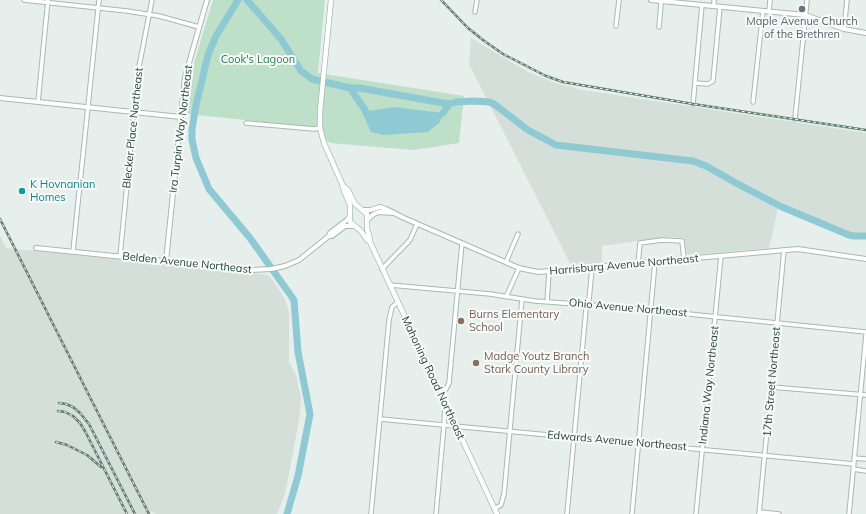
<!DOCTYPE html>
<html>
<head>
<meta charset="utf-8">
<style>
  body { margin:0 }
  canvas { display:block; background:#e6efeb }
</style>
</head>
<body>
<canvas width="866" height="514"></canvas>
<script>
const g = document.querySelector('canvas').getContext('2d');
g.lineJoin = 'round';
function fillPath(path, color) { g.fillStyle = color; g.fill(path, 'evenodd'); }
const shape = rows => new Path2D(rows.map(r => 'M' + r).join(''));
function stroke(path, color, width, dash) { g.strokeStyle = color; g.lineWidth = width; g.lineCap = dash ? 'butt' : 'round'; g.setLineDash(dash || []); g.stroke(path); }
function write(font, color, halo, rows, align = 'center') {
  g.font = font + ' Mulish,sans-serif'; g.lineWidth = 4; g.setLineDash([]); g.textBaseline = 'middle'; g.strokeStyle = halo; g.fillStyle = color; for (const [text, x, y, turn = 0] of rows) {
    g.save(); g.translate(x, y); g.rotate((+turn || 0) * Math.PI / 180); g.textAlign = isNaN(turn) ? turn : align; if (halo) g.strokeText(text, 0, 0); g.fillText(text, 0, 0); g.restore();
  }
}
fillPath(shape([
  [471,38,528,72,555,83,583,90,866,133,866,233,856,236,779,204,769,248,687,255,684,238,666,237,602,246,602,264,571,265,469,64],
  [0,236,6,248,269,275,285,299,287,306,289,312,289,362,296,375,301,398,300,415,285,494,277,514,156,514,150,511,151,514,0,514]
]), '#d4dfda');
fillPath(shape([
  [213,0,325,0,318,73,464,96,459,143,414,150,330,143,313,127,187,114,191,73]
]), '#bfe0c8');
fillPath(shape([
  [394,107,443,113,442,117,440,122,428,132,383,135,371,132,362,112]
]), '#8ec9d4');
stroke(shape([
  [238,0,216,36,208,55,196,105,192,129,192,140,196,158,209,189,250,238,294,300,298,352,310,414,298,476,287,514],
  [247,0,281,39,301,71,312,79,350,88,359,88,449,104,456,102,474,101,489,102,494,104,528,130,556,145,693,161,706,166,736,183,782,207,849,235,854,236,866,236],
  [350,88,365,110],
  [443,113,449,104]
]), '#8ec9d4', 7);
const minor = shape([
  [24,0,127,11,159,16,199,27],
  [714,6,714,0],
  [475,12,477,0],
  [769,12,770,0],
  [616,26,619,0],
  [659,27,661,4,660,0],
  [844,29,847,0],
  [695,83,708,84,713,81,720,7],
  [38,102,48,0],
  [753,102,763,11],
  [693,104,702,5],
  [795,119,807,0],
  [246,123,314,129,320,128],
  [73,251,99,0],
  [120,256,138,72,152,0],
  [506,262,518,234],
  [638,264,640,243,662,240,682,241,684,259],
  [382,269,410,240,417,224],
  [390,285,490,294,535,301,619,307,866,332],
  [506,297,519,268],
  [547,302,549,272],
  [771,387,866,395],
  [440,392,446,389,449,383,462,243],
  [380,419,854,464],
  [854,458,866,459],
  [853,469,866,471],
  [494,509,501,505,504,494,522,299],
  [760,512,779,514],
  [371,514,389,320,392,307,398,302],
  [436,514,444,425,445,403],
  [567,514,586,309,589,300,592,268],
  [632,514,655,262],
  [696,514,721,256],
  [759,514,784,250],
  [849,514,866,335]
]);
const tertiary = shape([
  [651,0,805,15,844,29,866,33],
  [0,98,181,117],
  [364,210,370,210,380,207,386,209,404,218,519,268,538,272,798,249,866,259],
  [368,219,374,214,379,212,392,213],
  [329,236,332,236,345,226,354,226],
  [36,248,251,270,271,269,285,266,299,260,329,236,330,233,347,220,350,216],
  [166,261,185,77,207,0]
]);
const secondary = shape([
  [331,0,320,111,320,128,324,143,343,186,344,191,350,205,350,222,361,231,367,240,370,242,497,514],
  [343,186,348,190,355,204,367,214,367,229,370,239,370,242]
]);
stroke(minor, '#a8b8b2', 5.5);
stroke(tertiary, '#a8b8b2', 6);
stroke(secondary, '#a4bbb3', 6);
stroke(minor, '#fff', 3.5);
stroke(tertiary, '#fff', 4);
stroke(secondary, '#fff', 4.5);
const rail = shape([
  [441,0,468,28,483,40,503,54,546,76,563,82,693,104,866,130],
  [0,219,149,514],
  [59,403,66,404,73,407,80,413,89,424,135,514],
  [58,411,65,412,73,416,80,423,86,433,127,514],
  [56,442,67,445,87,455,101,467]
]);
stroke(rail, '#5f7d75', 2.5);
stroke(rail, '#f7fbf9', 1, [3]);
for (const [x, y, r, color] of [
  [802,9,4,"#6b7280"],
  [22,191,4,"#0f9aa8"],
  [461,321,4,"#8d6e63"],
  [476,363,4,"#8d6e63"]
]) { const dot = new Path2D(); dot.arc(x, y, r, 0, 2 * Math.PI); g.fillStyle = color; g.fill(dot); stroke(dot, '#f7fbf9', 1.5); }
write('11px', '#5b616d', '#f7fbf9', [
  ["Maple Avenue Church",802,22],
  ["of the Brethren",802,35]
]);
write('11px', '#2d7a4b', '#f7fbf9', [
  ["Cook's Lagoon",258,60]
]);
write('11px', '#24423a', '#f7fbf9', [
  ["Blecker Place Northeast",133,128,-84],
  ["Ira Turpin Way Northeast",181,129,-83],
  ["Belden Avenue Northeast",187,263,6],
  ["Harrisburg Avenue Northeast",624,265,-5],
  ["Ohio Avenue Northeast",628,308,5],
  ["Mahoning Road Northeast",433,378,65],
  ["17th Street Northeast",772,382,-85],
  ["Indiana Way Northeast",709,385,-84],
  ["Edwards Avenue Northeast",617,441,5]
]);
write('11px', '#0d838f', '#f7fbf9', [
  ["K Hovnanian",30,185],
  ["Homes",30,198]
], 'left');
write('11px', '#785e54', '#f7fbf9', [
  ["Burns Elementary",469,315],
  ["School",469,328],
  ["Madge Youtz Branch",484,357],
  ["Stark County Library",484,370]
], 'left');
</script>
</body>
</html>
